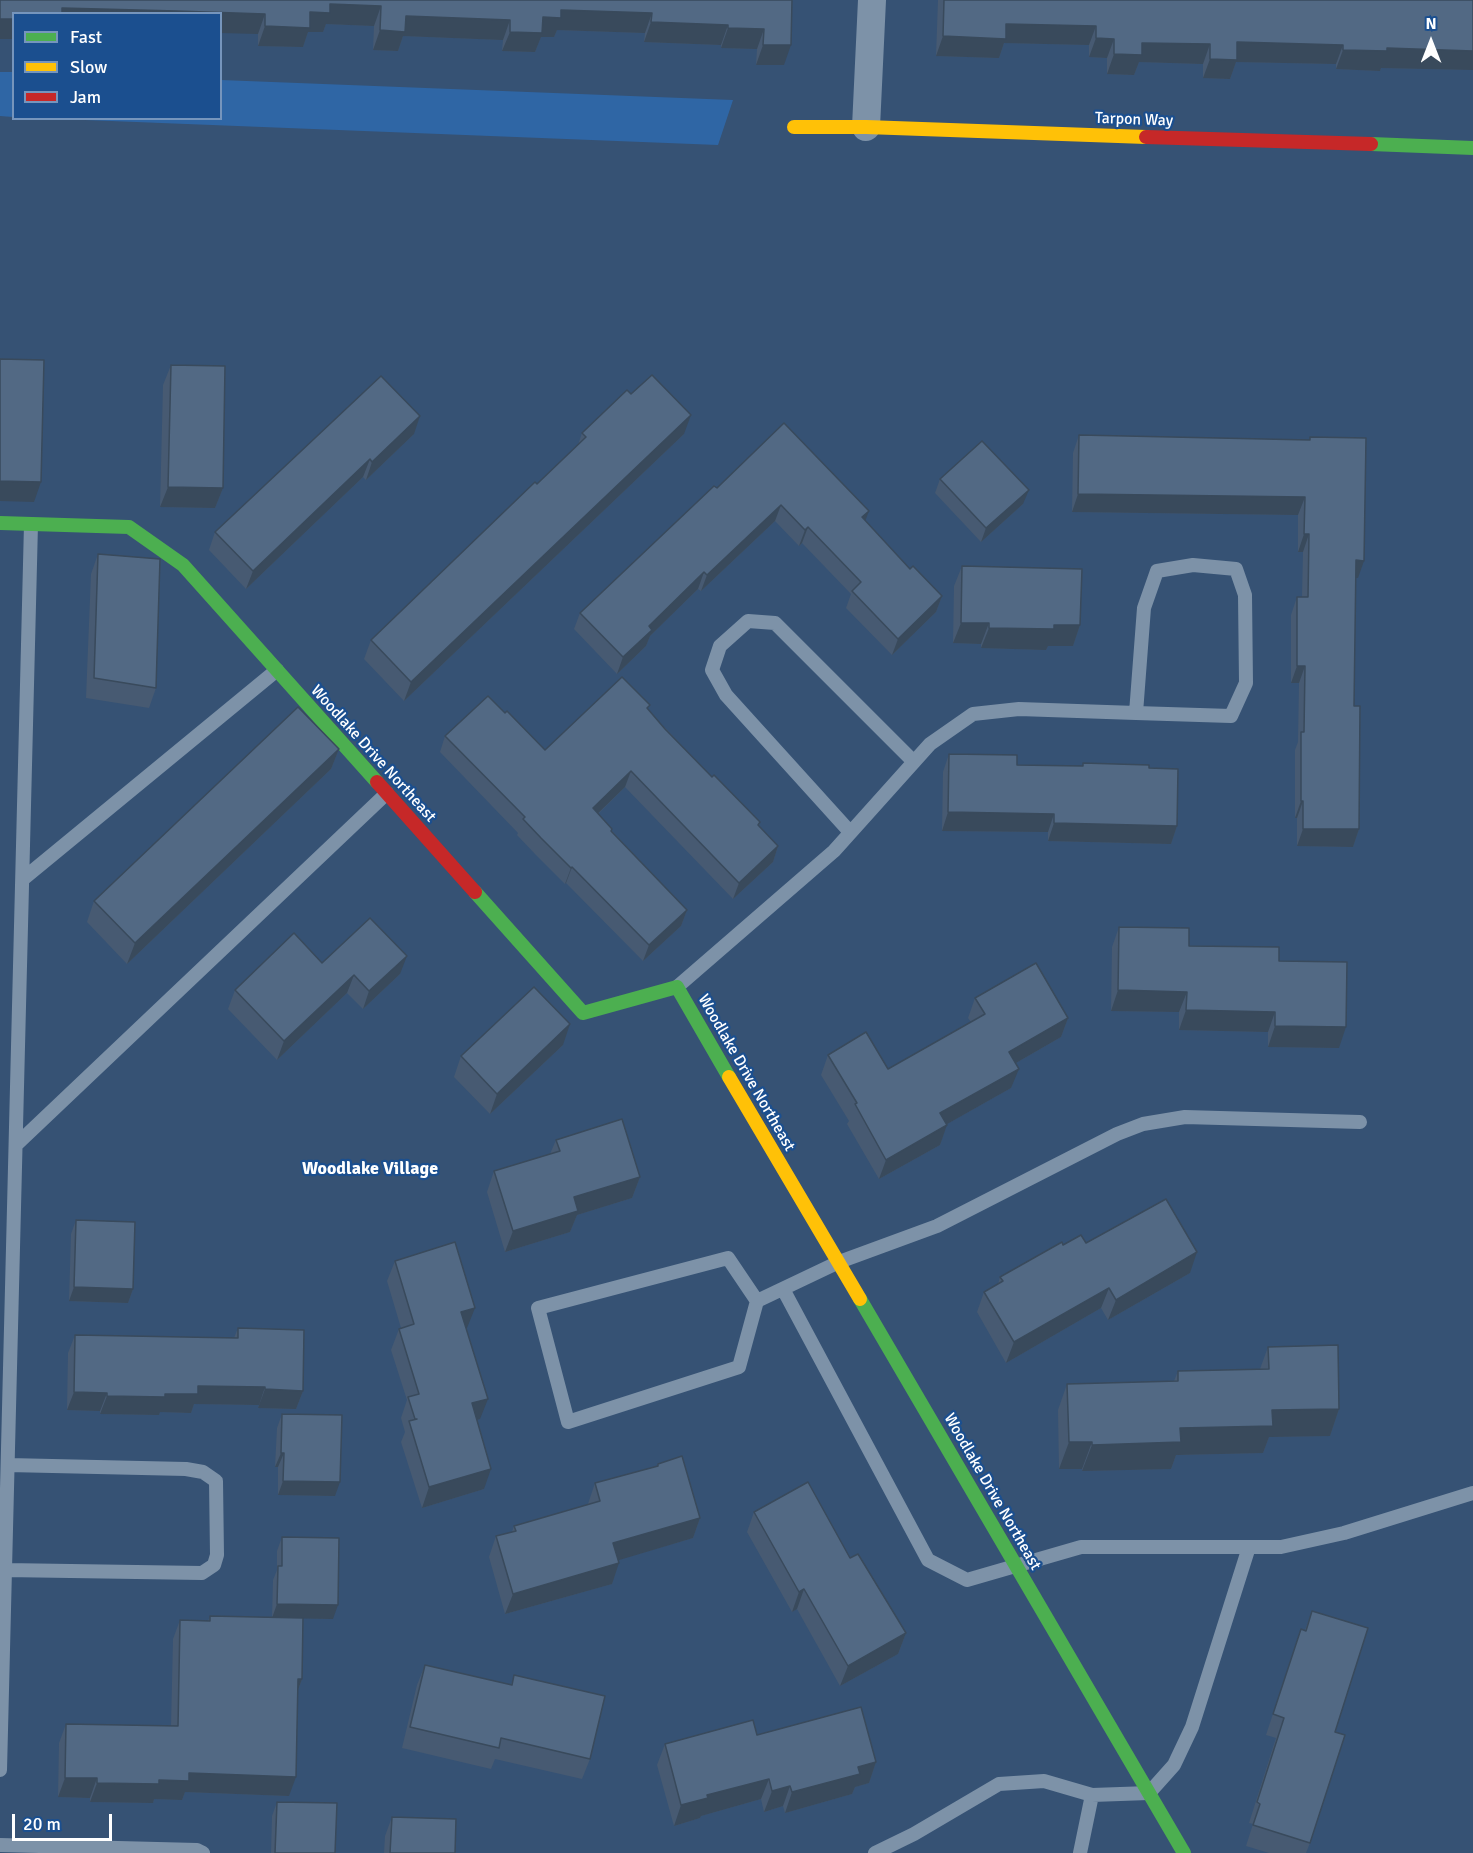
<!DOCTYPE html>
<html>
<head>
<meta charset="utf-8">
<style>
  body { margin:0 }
  #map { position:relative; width:1473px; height:1853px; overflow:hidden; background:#365274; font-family:Signika,sans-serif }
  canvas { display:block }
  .legend { position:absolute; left:12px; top:12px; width:210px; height:108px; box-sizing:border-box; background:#1b4f8f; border:2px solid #7695bc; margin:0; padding:8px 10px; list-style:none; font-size:18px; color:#fff }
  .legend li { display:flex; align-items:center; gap:12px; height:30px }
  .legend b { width:30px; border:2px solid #7695bc }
  .north { position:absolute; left:1401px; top:12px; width:60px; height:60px; -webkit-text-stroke:4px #1b4f8f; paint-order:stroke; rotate:0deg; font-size:16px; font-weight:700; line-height:24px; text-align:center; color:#fff }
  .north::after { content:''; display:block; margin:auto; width:21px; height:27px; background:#fff; clip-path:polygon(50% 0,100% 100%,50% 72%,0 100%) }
  .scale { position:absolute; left:12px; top:1814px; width:100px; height:27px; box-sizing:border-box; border:3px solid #fff; border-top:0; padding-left:8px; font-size:18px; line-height:21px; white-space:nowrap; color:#fff; -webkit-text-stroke:4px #1b4f8f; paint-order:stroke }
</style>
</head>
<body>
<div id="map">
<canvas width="1473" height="1853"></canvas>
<ul class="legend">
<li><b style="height:8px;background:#4caf50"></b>Fast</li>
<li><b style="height:8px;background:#ffc107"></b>Slow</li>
<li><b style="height:8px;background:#c62828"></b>Jam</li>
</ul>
<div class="north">N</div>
<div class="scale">20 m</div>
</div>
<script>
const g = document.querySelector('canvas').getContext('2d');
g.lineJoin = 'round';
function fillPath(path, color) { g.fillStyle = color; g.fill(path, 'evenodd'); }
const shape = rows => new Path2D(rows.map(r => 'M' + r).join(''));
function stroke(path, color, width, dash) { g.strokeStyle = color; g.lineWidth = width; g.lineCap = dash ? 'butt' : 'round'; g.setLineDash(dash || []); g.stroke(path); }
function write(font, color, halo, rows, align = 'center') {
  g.font = font + ' Signika,sans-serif'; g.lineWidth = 4.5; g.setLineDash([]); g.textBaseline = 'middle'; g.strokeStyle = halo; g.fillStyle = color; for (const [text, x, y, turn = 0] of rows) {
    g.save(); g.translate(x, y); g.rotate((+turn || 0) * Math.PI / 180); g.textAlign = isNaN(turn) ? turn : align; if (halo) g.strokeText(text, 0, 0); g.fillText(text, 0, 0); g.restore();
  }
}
fillPath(shape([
  [0,72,13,72,13,117,0,116],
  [221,80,733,100,718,145,60,119,220,118]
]), '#2f66a5');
stroke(shape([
  [850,832,726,695,712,670,720,646,748,621,775,623,914,762],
  [23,879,277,670],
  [677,987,834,851,930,744,973,714,1019,709,1136,713,1231,716,1246,683,1245,595,1236,569,1193,565,1157,571,1144,608,1136,713],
  [16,1145,387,793],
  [783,1289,928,1560,967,1580,1081,1547,1281,1547,1344,1533,1473,1493],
  [757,1301,739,1367,568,1422,538,1308,728,1258,757,1301,839,1262,937,1226,1117,1134,1143,1124,1185,1117,1360,1122],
  [5,1570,202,1573,214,1565,217,1555,216,1481,203,1472,186,1469,8,1465],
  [0,1770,31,524],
  [0,1845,197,1850,203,1853],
  [875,1853,914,1834,999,1784,1044,1781,1092,1795,1149,1793,1174,1765,1192,1727,1249,1547],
  [1080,1853,1092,1795]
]), '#7d92a8', 14);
stroke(shape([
  [866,127,872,0]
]), '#7d92a8', 28);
stroke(shape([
  [1371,144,1473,148],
  [0,523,129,527,183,565,377,782],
  [475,892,583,1013,677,987,729,1077],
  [860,1299,1184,1853]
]), '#4caf50', 14);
stroke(shape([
  [794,127,866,127,1146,137],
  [729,1077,860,1299]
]), '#ffc107', 14);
stroke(shape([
  [1146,137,1371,144],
  [377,782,475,892]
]), '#c62828', 14);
fillPath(shape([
  [0,0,792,0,784,65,756,65,757,49,721,48,721,45,644,42,645,33,557,30,554,37,541,37,535,52,502,51,503,40,403,36,398,51,373,50,374,26,326,24,323,32,308,32,303,47,258,46,258,34,14,14,14,39,0,39],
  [938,0,1473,0,1473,70,1381,68,1380,71,1336,69,1336,64,1236,62,1230,79,1203,78,1203,64,1139,62,1134,75,1107,74,1107,58,1089,57,1089,45,1004,43,999,58,936,56],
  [171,365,223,488,215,508,160,507,163,385],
  [631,394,684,434,404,701,364,659,371,640,578,445,582,433],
  [414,434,366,480,363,477,246,589,209,550,215,532],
  [1079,435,1309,440,1310,437,1358,578,1356,578,1354,706,1359,829,1353,847,1297,846,1297,818,1295,818,1295,750,1298,742,1299,683,1291,683,1291,615,1297,597,1302,597,1303,552,1298,552,1298,515,1072,512,1073,453],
  [940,479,1023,504,981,542,935,493],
  [717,488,865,521,910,569,942,596,936,612,892,655,846,608,851,594,802,543,799,546,775,521,701,591,698,589,650,636,646,646,617,674,574,629,580,613],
  [98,554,156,688,149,708,86,698,91,574],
  [962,566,1080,625,1073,646,1048,646,1046,650,981,648,981,644,953,643,954,586],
  [648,710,712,777,760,822,759,826,778,846,773,862,733,899,625,787,598,814,612,829,612,831,687,910,681,926,643,961,566,883,565,884,535,854,517,835,518,833,440,752,445,736,505,713,545,750],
  [339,749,331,769,127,964,87,922,94,901],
  [949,754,1017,765,1082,766,1083,763,1149,768,1177,826,1171,844,1048,841,1048,832,942,831,943,772],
  [1119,927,1189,946,1279,961,1339,1048,1268,1047,1268,1032,1179,1030,1179,1012,1111,1011,1112,947],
  [322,963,400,974,363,1009,347,993,277,1060,228,1009,235,990],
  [975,998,1068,1018,1061,1037,1016,1063,1011,1088,947,1124,940,1145,879,1179,847,1124,849,1121,821,1075,828,1055,888,1069,971,1022,968,1018],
  [563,1045,490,1114,454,1077,461,1056],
  [556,1140,640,1177,632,1198,577,1215,570,1232,505,1252,487,1192,494,1171,550,1154],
  [76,1220,133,1289,128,1303,69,1301,71,1234],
  [1086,1243,1190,1273,1108,1320,1101,1308,1006,1363,977,1312,984,1292,998,1284,1000,1277,1063,1245],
  [395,1261,467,1328,466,1329,480,1419,477,1420,484,1489,422,1508,401,1442,405,1432,401,1418,407,1400,391,1350,399,1329,401,1328,387,1281],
  [238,1328,303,1391,296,1409,258,1408,259,1405,194,1404,191,1413,160,1412,159,1415,100,1414,100,1411,67,1410,68,1353,75,1335,234,1338],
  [1268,1347,1339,1409,1330,1436,1269,1437,1263,1453,1176,1455,1171,1469,1082,1471,1082,1469,1059,1469,1058,1410,1067,1384,1174,1381,1178,1371,1260,1369],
  [282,1414,335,1496,278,1495,278,1467,275,1467,277,1428],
  [658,1464,700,1518,693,1538,618,1560,612,1584,505,1614,489,1557,496,1536,512,1532,514,1526,588,1504,595,1483,657,1466],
  [754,1512,850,1558,906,1633,898,1654,840,1686,797,1609,792,1612,747,1532],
  [282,1537,333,1619,303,1618,302,1679,298,1690,289,1796,185,1792,182,1800,154,1799,153,1803,90,1802,90,1798,58,1797,59,1743,66,1724,171,1726,173,1639,180,1620,208,1621,210,1616,272,1618,273,1580,277,1570,277,1551],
  [1312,1611,1335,1732,1310,1843,1306,1853,1269,1853,1246,1846,1253,1824,1249,1823,1276,1738,1266,1735,1301,1629,1305,1630],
  [425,1665,511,1685,514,1675,590,1759,582,1779,495,1759,491,1769,402,1748,417,1685],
  [757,1735,876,1762,869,1783,855,1787,852,1794,785,1813,783,1806,764,1812,761,1799,701,1816,700,1818,674,1826,657,1765,665,1744],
  [277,1802,335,1853,271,1853,272,1816],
  [392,1817,455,1853,384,1853,385,1836]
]), '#475a72');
fillPath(shape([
  [330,4,381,6,374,26,326,24,323,32,308,32,303,47,258,46,265,26,310,12],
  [62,8,177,11,265,14,258,34,220,33,220,14,61,14],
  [561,10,652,13,645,33,557,30,554,37,541,37,535,52,502,51,510,32],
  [406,16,510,20,503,40,403,36,398,51,373,50,380,30],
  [0,19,14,19,14,39,0,39],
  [651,22,728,25,721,45,644,42],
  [1006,24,1096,26,1089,45,1004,43,999,58,936,56,943,36],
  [728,28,764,29,757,49,721,48],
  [1096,38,1114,39,1107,58,1089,57],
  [1237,42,1343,45,1336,64,1236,62,1230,79,1203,78,1210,59],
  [1142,43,1210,44,1203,64,1139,62,1134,75,1107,74,1114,54],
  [763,45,791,45,784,65,756,65],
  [1387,48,1473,51,1473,70,1381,68,1380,71,1336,69,1343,50],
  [691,415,684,434,404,701,411,682],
  [420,416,414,434,366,480,372,462],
  [370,459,363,477,246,589,253,571],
  [0,481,41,482,34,502,0,501],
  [168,487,223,488,215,508,160,507],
  [1029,490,1023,504,981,542,986,528],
  [1078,494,1305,497,1298,515,1072,512],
  [781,505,775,521,701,591,707,575],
  [869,511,863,527,862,517],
  [808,527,802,543,799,546,805,530],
  [1304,534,1309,534,1303,552,1298,552],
  [1356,560,1364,561,1358,578,1350,578],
  [704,572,698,589,650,636,646,646,617,674,623,657,649,626],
  [942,596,936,612,892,655,898,639],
  [961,623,989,623,981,644,953,643],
  [1054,625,1080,625,1073,646,1048,646,1046,650,981,648,989,628],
  [1297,666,1305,666,1299,683,1291,683],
  [339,749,331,769,127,964,135,943],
  [631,771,625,787,587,824,593,808],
  [1301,801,1303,801,1297,818,1295,818],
  [948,812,1054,814,1048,832,942,831],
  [1054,823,1177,826,1171,844,1048,841],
  [1303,829,1359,829,1353,847,1297,846],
  [778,846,773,862,733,899,739,883],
  [572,867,566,883,565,884,571,868],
  [687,910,681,926,643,961,649,945],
  [407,956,400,974,363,1009,369,991],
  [354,975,347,993,277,1060,284,1041],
  [1118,990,1187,992,1179,1012,1111,1011],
  [1186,1010,1275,1012,1268,1032,1179,1030],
  [1068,1018,1061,1037,1002,1071,1009,1052],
  [570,1024,563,1045,490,1114,497,1094],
  [1275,1026,1346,1027,1339,1048,1268,1047],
  [1019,1069,1011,1088,933,1132,940,1113],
  [947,1125,940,1145,879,1179,886,1160],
  [640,1177,632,1198,577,1215,570,1232,505,1252,513,1231,574,1197],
  [1197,1252,1190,1273,1108,1320,1116,1300],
  [74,1287,133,1289,128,1303,69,1301],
  [1109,1288,1101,1308,1006,1363,1014,1342],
  [475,1308,467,1328,454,1332,461,1312],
  [198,1386,265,1387,259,1405,194,1404,191,1413,160,1412,159,1415,100,1414,107,1396],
  [265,1389,303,1391,296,1409,258,1408],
  [74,1392,107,1393,100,1411,67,1410],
  [488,1399,480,1419,464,1424,472,1403],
  [1339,1409,1330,1436,1269,1437,1263,1453,1176,1455,1171,1469,1082,1471,1092,1445,1272,1410],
  [1069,1442,1092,1442,1082,1469,1059,1469],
  [281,1453,284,1453,278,1467,275,1467],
  [491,1469,484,1489,422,1508,429,1487],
  [283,1481,340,1482,335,1496,278,1495],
  [700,1518,693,1538,606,1564,613,1543],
  [619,1563,612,1584,505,1614,513,1594],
  [804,1589,797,1609,792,1612,799,1592],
  [277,1604,338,1605,333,1619,272,1618],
  [906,1633,898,1654,840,1686,848,1666],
  [298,1679,302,1679,295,1698],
  [876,1762,869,1783,855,1787,852,1794,785,1813,792,1792,858,1767],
  [189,1773,296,1777,289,1796,185,1792,182,1800,154,1799,153,1803,90,1802,97,1783,159,1780],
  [65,1778,97,1778,90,1798,58,1797],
  [769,1779,761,1799,701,1816,700,1818,674,1826,681,1805,707,1795],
  [790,1786,783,1806,764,1812,772,1791]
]), '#394a5c');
const building = shape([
  [0,0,792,0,791,45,763,45,764,29,728,28,728,25,651,22,652,13,561,10,561,18,543,17,542,33,510,32,510,20,406,16,405,32,380,30,381,6,330,4,330,13,310,12,310,28,265,26,265,14,177,11,62,8,62,14,14,14,14,19,0,19,0,0],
  [944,0,1473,0,1473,51,1387,48,1387,51,1343,50,1343,45,1237,42,1237,60,1210,59,1210,44,1142,43,1142,55,1114,54,1114,39,1096,38,1096,26,1006,24,1006,39,943,36,944,0],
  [0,359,44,360,41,482,0,481,0,359],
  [171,365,225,366,223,488,168,487,171,365],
  [652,375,691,415,411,682,371,640,535,482,537,484,586,437,582,433,627,390,631,394,652,375],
  [381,376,420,416,372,462,370,459,253,571,215,532,381,376],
  [784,423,869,511,862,517,910,569,913,566,942,596,898,639,852,591,861,582,808,527,805,530,781,505,707,575,704,572,649,626,652,630,623,657,580,613,714,486,717,488,784,423],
  [1079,435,1310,440,1310,437,1366,438,1364,561,1356,560,1354,706,1360,706,1359,829,1303,829,1303,801,1301,801,1301,732,1304,732,1305,666,1297,666,1297,597,1308,597,1309,534,1304,534,1305,497,1078,494,1079,435],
  [982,441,1029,490,986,528,940,479,982,441],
  [98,554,160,559,156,688,94,678,98,554],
  [962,566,1082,569,1080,625,1054,625,1054,629,989,628,989,623,961,623,962,566],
  [622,677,650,705,647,708,665,729,712,777,714,775,760,822,758,825,778,846,739,883,631,771,593,808,612,829,611,831,687,910,649,945,572,867,571,868,541,838,523,819,525,817,445,736,488,696,505,713,507,711,545,750,622,677],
  [298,707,339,749,135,943,94,901,298,707],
  [949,754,1017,755,1017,765,1083,766,1083,763,1149,765,1149,768,1178,769,1177,826,1054,823,1054,814,948,812,949,754],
  [370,918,407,956,369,991,354,975,284,1041,235,990,294,933,322,963,370,918],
  [1119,927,1189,928,1189,946,1279,947,1279,961,1347,962,1346,1027,1275,1026,1275,1012,1186,1010,1187,992,1118,990,1119,927],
  [1036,963,1068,1018,1009,1052,1019,1069,940,1113,947,1125,886,1160,855,1104,857,1103,828,1055,866,1032,888,1069,985,1014,975,998,1036,963],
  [534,987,570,1024,497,1094,461,1056,534,987],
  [622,1119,640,1177,574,1197,578,1211,513,1231,494,1171,560,1151,556,1140,622,1119],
  [1166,1199,1197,1252,1116,1300,1109,1288,1014,1342,984,1292,1003,1281,1000,1277,1062,1242,1063,1245,1081,1235,1086,1243,1166,1199],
  [76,1220,135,1222,133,1289,74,1287,76,1220],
  [455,1242,475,1308,461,1312,488,1399,472,1403,491,1469,429,1487,409,1421,417,1419,415,1419,408,1397,419,1394,399,1329,414,1324,395,1261,455,1242],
  [238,1328,304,1330,303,1391,265,1389,265,1387,198,1386,198,1394,165,1394,165,1397,107,1396,107,1393,74,1392,75,1335,238,1338,238,1328],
  [1338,1345,1339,1409,1272,1410,1273,1426,1180,1428,1181,1442,1092,1445,1092,1442,1069,1442,1067,1384,1178,1381,1178,1371,1269,1369,1268,1347,1338,1345],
  [282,1414,342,1415,340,1482,283,1481,284,1453,281,1453,282,1414],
  [682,1456,700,1518,613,1543,619,1563,513,1594,496,1536,516,1531,514,1526,600,1501,595,1483,658,1466,658,1464,682,1456],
  [808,1482,850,1558,858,1554,906,1633,848,1666,804,1589,799,1592,754,1512,808,1482],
  [282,1537,339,1538,338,1605,277,1604,278,1566,282,1566,282,1537],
  [1312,1611,1368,1628,1335,1732,1345,1735,1310,1843,1253,1825,1260,1804,1257,1802,1284,1718,1273,1714,1301,1629,1306,1631,1312,1611],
  [210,1616,303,1618,302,1679,298,1679,296,1777,189,1773,189,1781,159,1780,159,1784,97,1783,97,1778,65,1778,66,1724,178,1726,180,1620,210,1621,210,1616],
  [425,1665,512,1685,514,1675,605,1696,590,1759,501,1738,499,1748,410,1727,425,1665],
  [861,1707,876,1762,858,1767,860,1774,792,1792,790,1786,772,1791,769,1779,707,1795,708,1798,681,1805,665,1744,753,1720,757,1735,861,1707],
  [277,1802,337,1803,335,1853,275,1853,277,1802],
  [392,1817,456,1819,455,1853,390,1853,392,1817]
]);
fillPath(building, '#526984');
stroke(building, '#394a5c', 1.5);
write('16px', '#fff', '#1b4f8f', [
  ["Tarpon Way",1134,120,2],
  ["Woodlake Drive Northeast",373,754,48],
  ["Woodlake Drive Northeast",746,1073,60],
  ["Woodlake Drive Northeast",992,1492,60]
]);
write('bold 18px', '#fff', '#1b4f8f', [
  ["Woodlake Village",370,1169]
]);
</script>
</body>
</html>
